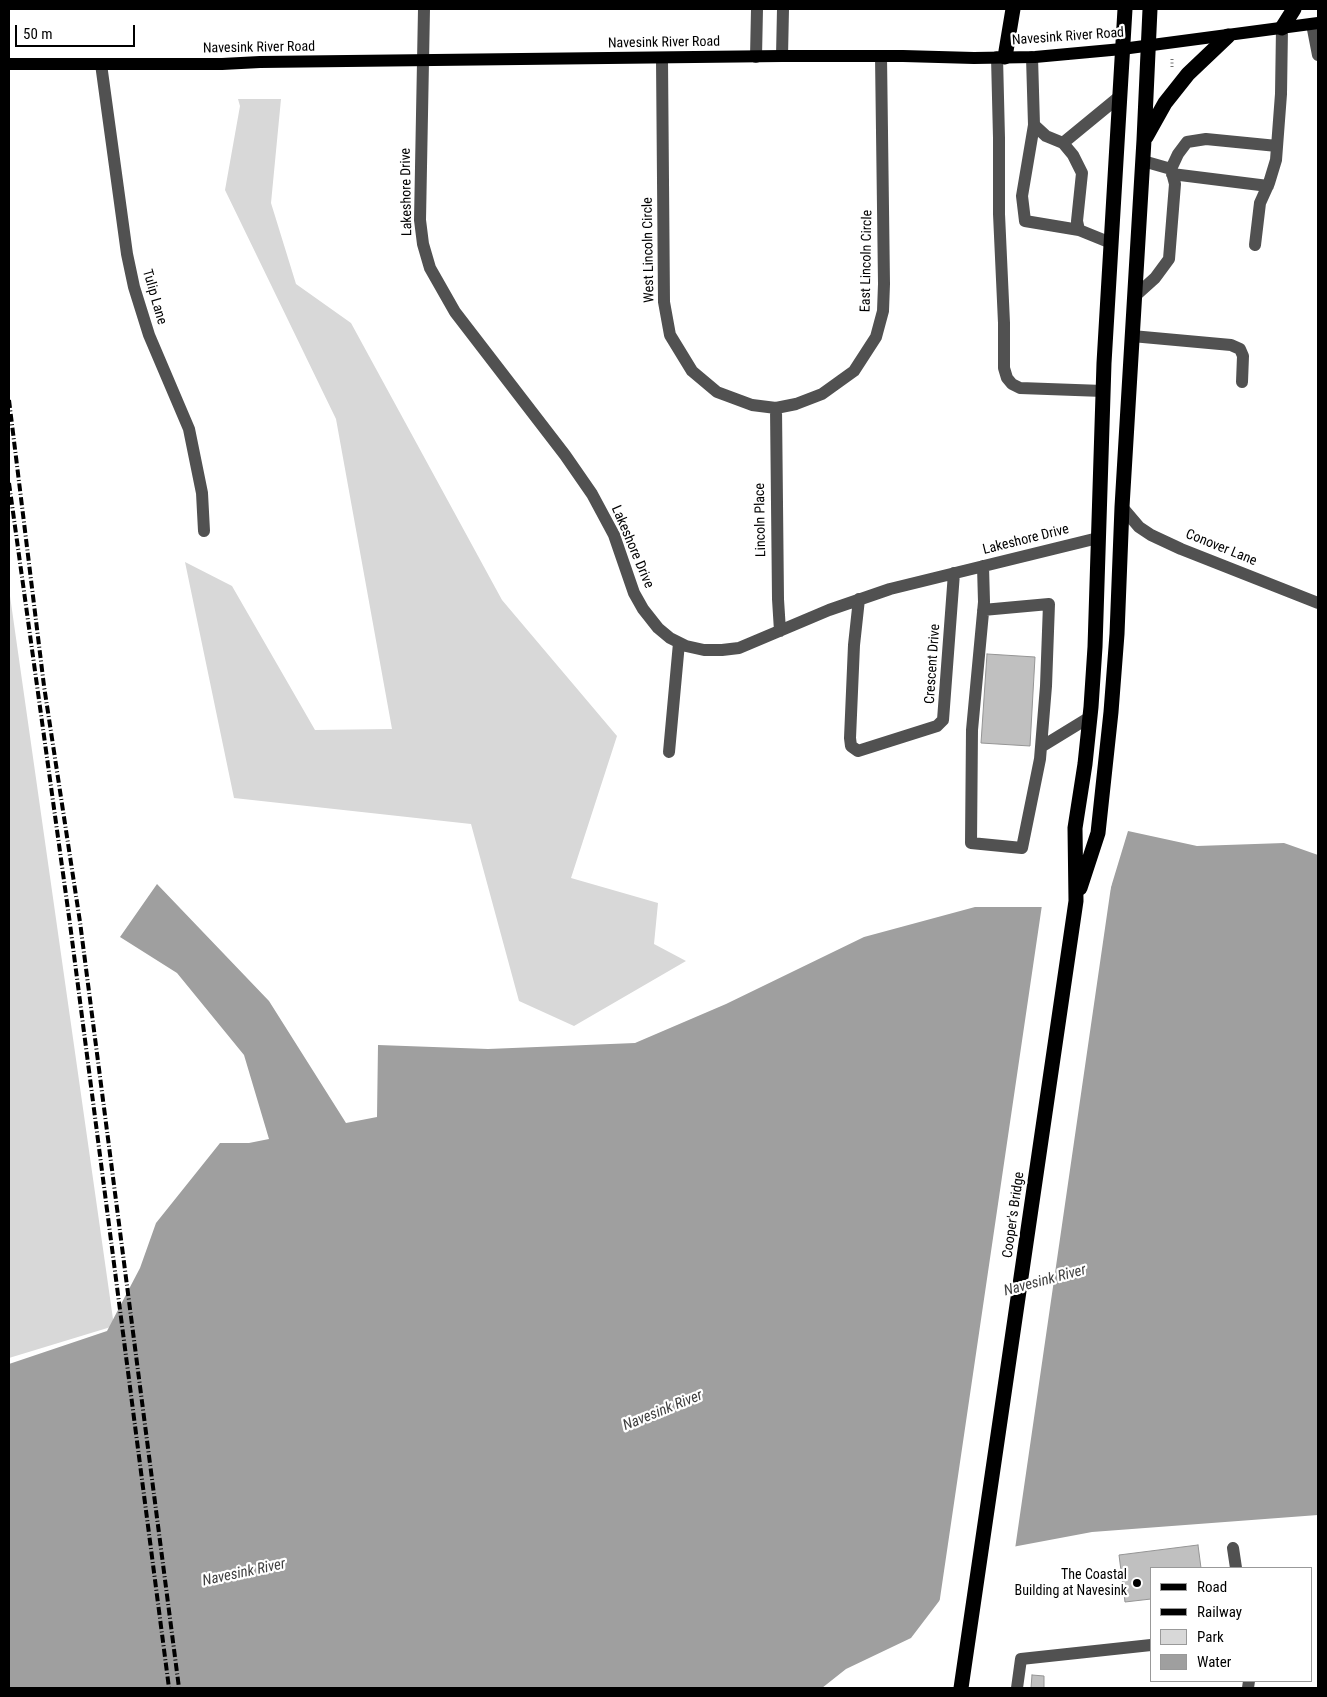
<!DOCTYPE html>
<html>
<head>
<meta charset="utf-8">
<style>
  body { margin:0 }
  #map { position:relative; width:1327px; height:1697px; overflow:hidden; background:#fff; font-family:"Roboto Condensed",sans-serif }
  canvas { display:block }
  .frame { position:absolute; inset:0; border:10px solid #000; pointer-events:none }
  .legend { position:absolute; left:1150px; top:1567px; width:162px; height:115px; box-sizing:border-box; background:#fff; border:1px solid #999; margin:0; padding:6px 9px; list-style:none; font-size:15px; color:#000 }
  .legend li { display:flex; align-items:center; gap:10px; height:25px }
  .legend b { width:25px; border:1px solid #999 }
  .scale { position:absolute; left:15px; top:25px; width:120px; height:22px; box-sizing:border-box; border:2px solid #000; border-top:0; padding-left:6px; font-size:15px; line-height:18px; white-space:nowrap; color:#000; -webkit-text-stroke:4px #fff; paint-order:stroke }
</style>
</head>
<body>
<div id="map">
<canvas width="1327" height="1697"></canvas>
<div class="frame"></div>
<ul class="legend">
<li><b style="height:6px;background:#000"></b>Road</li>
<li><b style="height:6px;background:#000"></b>Railway</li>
<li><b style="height:14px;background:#d8d8d8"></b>Park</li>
<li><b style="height:14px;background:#9f9f9f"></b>Water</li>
</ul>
<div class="scale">50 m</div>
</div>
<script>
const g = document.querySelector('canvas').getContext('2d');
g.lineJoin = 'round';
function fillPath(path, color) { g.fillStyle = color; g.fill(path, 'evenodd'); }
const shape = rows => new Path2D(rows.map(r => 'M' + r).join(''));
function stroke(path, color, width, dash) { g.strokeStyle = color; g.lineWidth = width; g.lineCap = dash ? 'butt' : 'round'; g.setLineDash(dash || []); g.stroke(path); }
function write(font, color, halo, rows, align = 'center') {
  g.font = font + ' "Roboto Condensed",sans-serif'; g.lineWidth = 4.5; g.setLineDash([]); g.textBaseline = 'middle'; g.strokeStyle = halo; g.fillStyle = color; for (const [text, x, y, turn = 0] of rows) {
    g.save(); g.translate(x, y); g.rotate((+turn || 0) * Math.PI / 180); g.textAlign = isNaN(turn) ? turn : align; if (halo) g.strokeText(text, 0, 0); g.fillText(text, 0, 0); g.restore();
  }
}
fillPath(shape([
  [238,99,281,99,271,203,296,284,351,323,502,600,617,736,571,878,658,903,654,944,686,961,574,1026,519,1001,471,824,234,798,185,562,232,586,315,730,392,729,336,419,225,190,240,106],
  [9,589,114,1326,9,1358]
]), '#d8d8d8');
fillPath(shape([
  [1128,831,1197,846,1284,843,1318,855,1318,1515,1092,1532,975,1554,911,1638,846,1669,822,1688,9,1688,9,1364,107,1331,140,1268,156,1223,220,1143,249,1143,269,1139,244,1055,177,973,120,937,157,884,269,1001,346,1123,377,1117,378,1045,488,1049,635,1043,726,1004,864,937,975,907,1056,907,1108,897]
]), '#9f9f9f');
fillPath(shape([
  [1113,873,1015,1549,977,1556,939,1605,1042,905,1055,905,1106,895]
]), '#fff');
const building = shape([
  [987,654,1035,657,1030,746,981,743,987,654],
  [1198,1545,1201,1568,1151,1568,1151,1599,1125,1602,1119,1555,1198,1545],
  [1032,1675,1044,1676,1044,1688,1031,1688,1032,1675]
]);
fillPath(building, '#c0c0c0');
stroke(building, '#959595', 1);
stroke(shape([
  [1172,59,1172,69]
]), '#737373', 3, [1, 2.5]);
stroke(shape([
  [424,9,420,220,423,244,430,268,455,312,565,455,592,494,614,535,634,593,643,609,658,628,670,638,686,646,704,650,722,650,739,648,829,610,890,589,1098,538],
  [1312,24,1318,55],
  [782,56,783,9],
  [756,57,757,9],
  [997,57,999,138,999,214,1004,323,1004,368,1007,378,1012,384,1020,388,1103,391],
  [1032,57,1034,125,1046,136,1063,143,1073,155,1082,173,1077,221,1079,230],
  [662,59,664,302,670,335,692,371,717,392,752,405,776,408,796,404,822,394,854,371,876,337,883,311,884,284,881,56],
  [101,64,127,254,134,287,149,335,189,429,202,493,204,531],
  [1034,125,1022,196,1025,221,1079,230,1111,243],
  [1063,143,1119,97],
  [1171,169,1178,154,1187,142,1206,139,1277,146],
  [1172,174,1268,186],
  [1255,245,1260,203,1269,183,1276,160,1281,94,1282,28],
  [1135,296,1155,278,1169,259,1175,184,1171,169,1143,161],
  [1132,336,1231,345,1240,349,1243,356,1242,382],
  [776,408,778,599,780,631],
  [1122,507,1139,527,1151,535,1181,549,1318,603],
  [983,566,984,602,972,730,971,843,1022,848,1040,759,1046,686,1049,604,983,610],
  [859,599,854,645,850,738,851,746,858,751,937,726,943,720,954,573],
  [1041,747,1090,717],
  [669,752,679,643],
  [1233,1548,1236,1568],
  [1017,1688,1021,1659,1151,1645],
  [1248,1688,1249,1681]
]), '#515151', 12);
stroke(shape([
  [9,64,222,64,260,62,782,56,903,56,974,58,1035,57,1122,49,1318,23]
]), '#000', 12);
stroke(shape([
  [1282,28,1294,9],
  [1005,57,1013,9],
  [1146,137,1165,103,1188,74,1228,36],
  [1080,888,1098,833,1111,712,1117,634,1122,507,1144,140,1150,9],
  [961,1688,1076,901,1075,828,1085,764,1091,707,1095,647,1104,363,1125,9]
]), '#000', 15);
stroke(shape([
  [9,400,44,686,80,922,179,1688],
  [9,483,70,924,169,1688]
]), '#000', 4, [8, 2.5, 1, 2.5]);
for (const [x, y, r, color] of [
  [1137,1583,5,"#000"]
]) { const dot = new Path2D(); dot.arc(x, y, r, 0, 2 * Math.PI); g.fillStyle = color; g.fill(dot); stroke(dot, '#fff', 2); }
write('14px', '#000', '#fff', [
  ["Navesink River Road",1068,37,-4],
  ["Navesink River Road",664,43,-1],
  ["Navesink River Road",259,48,-1],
  ["Lakeshore Drive",407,192,-91],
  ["West Lincoln Circle",649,250,-91],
  ["East Lincoln Circle",867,261,-89],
  ["Tulip Lane",154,297,74],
  ["Lincoln Place",761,520,-91],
  ["Lakeshore Drive",1026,540,-14],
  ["Lakeshore Drive",632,547,67],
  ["Conover Lane",1221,548,22],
  ["Crescent Drive",933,664,-86],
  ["Cooper's Bridge",1014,1215,-82]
]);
write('14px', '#000', '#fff', [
  ["The Coastal",1127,1575],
  ["Building at Navesink",1127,1591]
], 'right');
write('italic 15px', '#404040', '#fff', [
  ["Navesink River",1045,1281,-15],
  ["Navesink River",663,1411,-22],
  ["Navesink River",244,1573,-12]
]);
</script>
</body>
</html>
